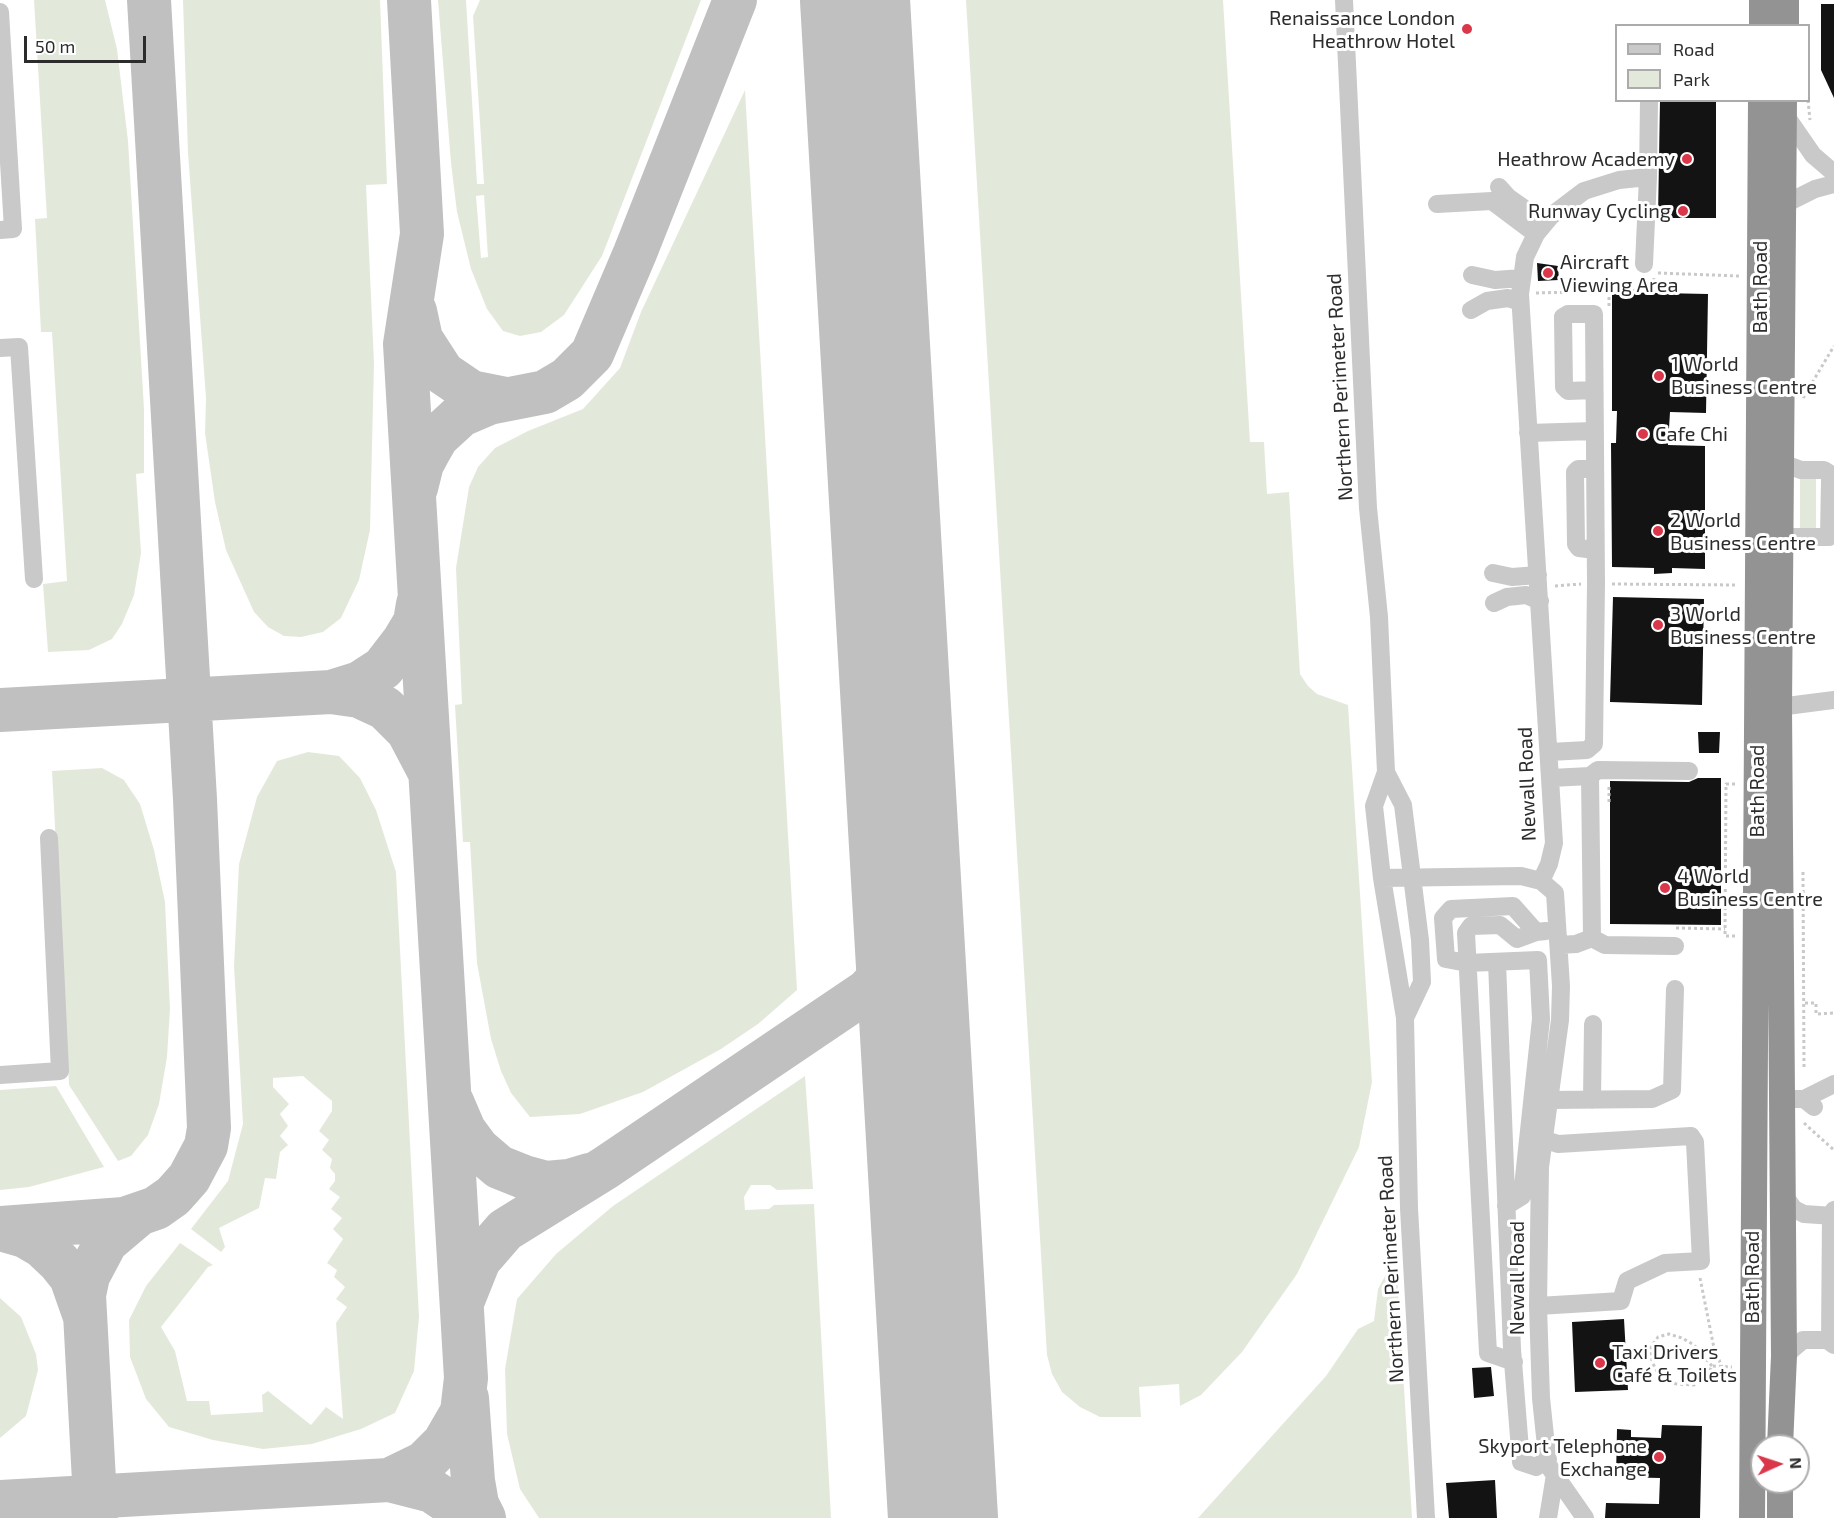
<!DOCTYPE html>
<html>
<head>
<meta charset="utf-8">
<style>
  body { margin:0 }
  #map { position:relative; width:1834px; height:1518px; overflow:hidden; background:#fff; font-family:"Exo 2",sans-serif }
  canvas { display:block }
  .legend { position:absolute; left:1615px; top:24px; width:195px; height:78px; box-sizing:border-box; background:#fff; border:2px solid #ababab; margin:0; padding:8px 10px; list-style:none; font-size:18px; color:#2c2c2c }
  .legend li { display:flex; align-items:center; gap:12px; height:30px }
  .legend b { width:30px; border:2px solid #ababab }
  .north { position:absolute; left:1750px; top:1434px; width:60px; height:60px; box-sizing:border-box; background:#fff; border:2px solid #ababab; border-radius:50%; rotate:87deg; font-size:16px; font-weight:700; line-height:24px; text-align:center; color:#2c2c2c }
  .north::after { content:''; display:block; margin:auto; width:21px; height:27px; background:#da374b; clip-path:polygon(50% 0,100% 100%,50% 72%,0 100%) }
  .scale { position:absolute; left:24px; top:36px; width:122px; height:27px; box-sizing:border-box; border:3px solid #2c2c2c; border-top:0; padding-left:8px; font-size:18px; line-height:21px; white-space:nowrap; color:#2c2c2c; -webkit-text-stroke:4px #fff; paint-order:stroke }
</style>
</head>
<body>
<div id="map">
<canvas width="1834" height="1518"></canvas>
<ul class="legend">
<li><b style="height:8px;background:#c9c9c9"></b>Road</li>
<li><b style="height:16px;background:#e3e9da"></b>Park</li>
</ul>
<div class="north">N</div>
<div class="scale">50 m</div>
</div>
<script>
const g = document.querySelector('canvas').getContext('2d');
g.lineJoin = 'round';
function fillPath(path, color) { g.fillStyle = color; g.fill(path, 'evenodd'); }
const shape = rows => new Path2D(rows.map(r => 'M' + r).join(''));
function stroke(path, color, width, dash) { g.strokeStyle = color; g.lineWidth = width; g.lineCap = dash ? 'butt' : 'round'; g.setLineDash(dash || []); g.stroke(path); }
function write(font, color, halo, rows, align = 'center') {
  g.font = font + ' "Exo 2",sans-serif'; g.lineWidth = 6; g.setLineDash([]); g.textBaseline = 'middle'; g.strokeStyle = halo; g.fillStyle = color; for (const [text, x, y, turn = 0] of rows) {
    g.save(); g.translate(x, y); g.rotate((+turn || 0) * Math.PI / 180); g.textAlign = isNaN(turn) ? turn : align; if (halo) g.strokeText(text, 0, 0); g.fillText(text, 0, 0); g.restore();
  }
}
fillPath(shape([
  [34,0,105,0,117,49,128,141,144,409,144,473,136,474,141,553,134,595,122,624,112,639,89,650,48,652,43,584,67,581,52,332,41,332,35,219,47,218],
  [183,0,380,0,387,184,366,185,374,363,370,530,359,580,341,618,323,632,301,637,284,636,268,627,254,612,226,550,215,502,205,433,206,398,188,153],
  [438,0,466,0,477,184,484,184,473,16,480,0,701,0,602,256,564,315,541,332,520,336,503,331,487,309,471,269,457,212,451,163],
  [484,195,488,257,481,258,476,196],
  [966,0,1223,0,1250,442,1264,442,1267,494,1289,492,1300,674,1308,686,1317,694,1348,705,1372,1082,1359,1147,1297,1274,1242,1352,1201,1395,1180,1406,1179,1384,1139,1387,1141,1417,1100,1417,1080,1407,1062,1392,1052,1374,1047,1355],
  [745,90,797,990,758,1024,721,1049,643,1092,580,1114,530,1117,511,1093,501,1071,491,1039,477,963,470,842,463,842,455,705,462,704,456,568,469,487,478,467,495,448,528,431,583,409,620,368,641,312],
  [1800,474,1816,474,1816,528,1800,528],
  [308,752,339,756,360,778,376,810,396,872,419,1317,414,1371,395,1413,361,1429,312,1444,263,1449,213,1440,169,1427,146,1399,130,1357,129,1320,146,1286,180,1243,213,1265,208,1267,161,1327,175,1351,187,1401,209,1401,211,1415,263,1412,262,1395,268,1391,311,1425,326,1407,343,1419,336,1323,347,1307,336,1299,345,1287,334,1277,337,1270,327,1263,343,1239,333,1229,342,1218,331,1209,340,1197,329,1189,335,1181,335,1174,330,1168,332,1159,322,1150,329,1140,319,1131,332,1111,332,1101,303,1076,273,1078,273,1087,289,1104,280,1114,288,1126,280,1136,288,1145,280,1152,276,1179,265,1178,259,1208,219,1228,225,1247,221,1252,191,1229,228,1181,243,1124,234,966,239,864,257,797,277,761],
  [102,768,124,780,140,804,154,850,165,902,170,1009,167,1057,159,1104,148,1135,131,1156,118,1161,69,1085,52,771],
  [805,1076,813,1189,777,1190,770,1185,751,1185,744,1197,745,1210,769,1209,774,1205,814,1204,831,1518,539,1518,520,1489,507,1434,505,1369,517,1299,556,1254,613,1206],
  [56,1086,104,1167,29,1187,0,1190,0,1090],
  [1390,1267,1397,1274,1412,1518,1198,1518,1326,1376,1358,1329,1374,1321,1378,1289],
  [0,1298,21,1317,36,1354,38,1370,26,1416,0,1438]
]), '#e3e9da');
stroke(shape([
  [415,311,421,339,443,373,471,392,506,399],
  [416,488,422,464,429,451,437,437,461,415,489,403,545,392,567,379,592,354,635,253,735,0],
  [331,692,359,696,385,708,408,731,428,769],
  [0,710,331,692,360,683,383,668,403,642,415,622,418,604],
  [452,1102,464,1130,478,1149,499,1167,524,1177,546,1183,569,1181,589,1175],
  [0,1228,124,1219,156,1208,173,1196,189,1178,206,1146,209,1128,195,799,149,0],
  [0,1229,25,1236,42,1246,59,1262,71,1277,84,1314],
  [463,1300,479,1260,505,1230,605,1168,867,991,892,964,908,913],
  [467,1398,473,1481,477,1504,484,1518],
  [389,1480,432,1491,472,1518],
  [0,1502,389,1480,424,1463,444,1443,462,1412,466,1378,405,344,422,234,409,0],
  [96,1518,84,1295,88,1276,106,1242,138,1215]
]), '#c0c0c0', 44);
stroke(shape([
  [855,0,943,1518]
]), '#c0c0c0', 110);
fillPath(shape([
  [1821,4,1834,4,1834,98,1821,70],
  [1660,100,1716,100,1716,218,1658,218],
  [1537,263,1558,266,1559,280,1538,281],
  [1612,292,1708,294,1706,413,1670,412,1668,445,1705,446,1705,569,1672,568,1672,573,1654,574,1654,568,1612,567,1611,443,1616,443,1617,411,1612,411],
  [1613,597,1704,599,1702,705,1610,702],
  [1698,732,1720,732,1719,753,1699,753],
  [1698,778,1721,778,1721,925,1610,924,1610,781,1689,782],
  [1624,1319,1628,1390,1575,1392,1572,1322],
  [1491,1367,1494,1396,1474,1398,1472,1368],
  [1662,1425,1702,1426,1700,1518,1605,1518,1606,1503,1659,1504,1660,1478,1616,1477,1617,1429,1631,1430,1631,1437,1661,1438],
  [1495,1480,1497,1518,1449,1518,1446,1483]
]), '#131313');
stroke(shape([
  [1808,100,1810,120],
  [1658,273,1739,276],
  [1536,293,1653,290,1654,276],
  [1609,306,1609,291],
  [1803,398,1834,346],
  [1612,584,1737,585],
  [1555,586,1581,584],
  [1609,802,1609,785],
  [1803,872,1804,1069],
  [1676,928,1725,929],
  [1735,936,1725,936,1726,784,1737,784],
  [1805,1003,1816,1003,1816,1014,1834,1013],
  [1804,1123,1834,1150],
  [1700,1278,1714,1348,1722,1367],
  [1712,1366,1694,1345,1682,1338,1669,1334,1658,1337,1651,1347,1652,1362,1659,1375,1676,1384,1694,1385,1706,1378,1712,1366,1732,1367],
  [1801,1477,1801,1451]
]), '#c9c9c9', 3, [3, 3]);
stroke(shape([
  [1344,0,1368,508,1379,617,1386,772,1374,806,1382,878,1405,1018,1409,1208,1426,1518],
  [0,12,13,229,0,230],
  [1784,113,1813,155,1834,173],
  [1648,177,1649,100],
  [1499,187,1508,197,1545,223],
  [1437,204,1492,201,1536,234],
  [1783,205,1815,189,1834,184],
  [1472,275,1495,280,1522,278],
  [1471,310,1487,301,1508,298,1520,302],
  [0,348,19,347,34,579],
  [1528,433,1594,431],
  [1594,469,1578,469,1575,472,1576,544,1579,548,1595,550],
  [1781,537,1829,537,1830,481,1830,474,1824,470,1801,470,1782,463],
  [1493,573,1512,577,1538,575],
  [1494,603,1507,597,1526,595,1540,601],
  [1779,707,1834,700],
  [1550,752,1587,750,1594,744,1596,583,1594,314,1568,314,1563,317,1564,387,1568,391,1594,390],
  [1386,772,1403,805,1420,940,1422,982,1405,1018],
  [1590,776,1598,770,1689,771],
  [1551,778,1590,776,1592,938,1576,944,1559,945],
  [1382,878,1521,876,1541,881],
  [1592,938,1605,945,1675,946],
  [1497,962,1512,1349,1521,1462,1536,1467,1548,1459],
  [0,1075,60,1071,49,838],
  [1781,1099,1804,1099,1814,1107],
  [1804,1099,1834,1084],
  [1548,1100,1652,1099,1672,1090,1675,989],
  [1592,1100,1593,1024],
  [1783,1194,1794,1209,1804,1214,1834,1216],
  [1506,1206,1522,1196,1541,1019,1538,960,1467,963,1446,959,1443,918,1451,909,1513,906,1536,932,1546,931],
  [1834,1210,1831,1215,1830,1342,1834,1345],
  [1538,1306,1621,1301,1627,1281,1665,1263,1701,1261,1695,1142,1691,1136,1558,1144,1543,1139],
  [1784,1356,1803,1340,1834,1340],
  [1514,1362,1488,1353,1466,933,1471,926,1500,925,1517,939,1536,932],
  [1548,1518,1555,1475],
  [1585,1518,1548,1465,1541,1398,1538,1306,1540,1167,1560,1020,1561,986,1555,893,1541,881,1549,864,1554,843,1520,294,1525,257,1536,234,1551,216,1584,191,1619,180,1648,177,1644,264]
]), '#c9c9c9', 18);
stroke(shape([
  [1762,26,1762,0],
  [1786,26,1786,0],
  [1780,1446,1784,1356,1779,707,1784,100],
  [1752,1518,1761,100],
  [1780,1518,1780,1482]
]), '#939393', 26);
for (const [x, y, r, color] of [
  [1467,29,6,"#da374b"],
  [1687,159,6,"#da374b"],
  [1683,211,6,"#da374b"],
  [1548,273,6,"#da374b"],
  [1659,376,6,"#da374b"],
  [1643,434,6,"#da374b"],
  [1658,531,6,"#da374b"],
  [1658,625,6,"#da374b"],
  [1665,888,6,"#da374b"],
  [1600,1363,6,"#da374b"],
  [1659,1457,6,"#da374b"]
]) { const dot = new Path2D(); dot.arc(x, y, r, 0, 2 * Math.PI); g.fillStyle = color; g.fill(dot); stroke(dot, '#fff', 2); }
write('20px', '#2c2c2c', '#fff', [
  ["Renaissance London",1455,18,"right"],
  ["Heathrow Hotel",1455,41,"right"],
  ["Heathrow Academy",1675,159,"right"],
  ["Runway Cycling",1671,211,"right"],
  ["Aircraft",1560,262],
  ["Viewing Area",1560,285],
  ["1 World",1671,364],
  ["Business Centre",1671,387],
  ["Cafe Chi",1655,434],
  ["2 World",1670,520],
  ["Business Centre",1670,543],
  ["3 World",1670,614],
  ["Business Centre",1670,637],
  ["4 World",1677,876],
  ["Business Centre",1677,899],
  ["Taxi Drivers",1612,1352],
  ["Café & Toilets",1612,1375],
  ["Skyport Telephone",1647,1446,"right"],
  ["Exchange",1647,1469,"right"]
], 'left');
write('20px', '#2c2c2c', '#fff', [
  ["Bath Road",1760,287,-90],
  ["Northern Perimeter Road",1340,387,-93],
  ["Newall Road",1527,784,-92],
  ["Bath Road",1757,791,-90],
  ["Northern Perimeter Road",1391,1269,-93],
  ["Bath Road",1752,1277,-90],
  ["Newall Road",1517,1278,-90]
]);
</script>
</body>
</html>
